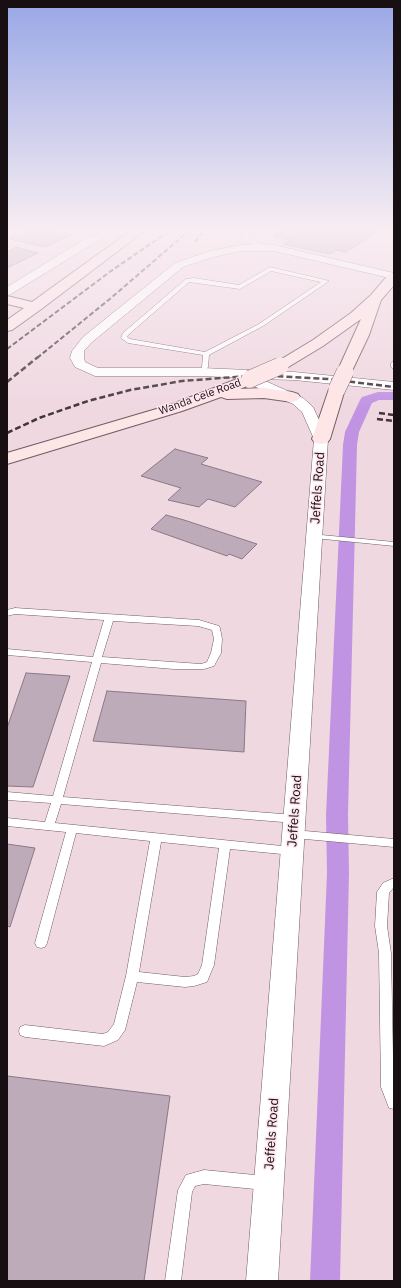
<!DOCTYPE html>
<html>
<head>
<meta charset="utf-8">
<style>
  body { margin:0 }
  #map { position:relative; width:401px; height:1288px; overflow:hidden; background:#f0d8e1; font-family:"IBM Plex Sans",sans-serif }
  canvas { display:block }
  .frame { position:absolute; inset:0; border:8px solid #170f12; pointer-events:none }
</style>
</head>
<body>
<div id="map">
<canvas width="401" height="1288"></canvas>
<div class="frame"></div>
</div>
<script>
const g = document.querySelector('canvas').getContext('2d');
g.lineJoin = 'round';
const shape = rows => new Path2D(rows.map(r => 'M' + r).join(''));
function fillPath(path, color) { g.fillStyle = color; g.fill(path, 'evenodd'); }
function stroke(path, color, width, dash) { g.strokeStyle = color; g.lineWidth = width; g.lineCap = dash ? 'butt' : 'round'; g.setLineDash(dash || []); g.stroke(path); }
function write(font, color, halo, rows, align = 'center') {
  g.font = font + ' "IBM Plex Sans",sans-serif'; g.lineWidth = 3; g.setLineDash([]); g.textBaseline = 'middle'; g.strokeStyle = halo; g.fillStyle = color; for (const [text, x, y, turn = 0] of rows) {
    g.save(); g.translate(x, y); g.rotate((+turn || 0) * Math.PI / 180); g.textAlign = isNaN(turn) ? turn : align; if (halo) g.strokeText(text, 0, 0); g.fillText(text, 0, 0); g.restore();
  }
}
fillPath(shape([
  [378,392,394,392,394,400,379,400,372,403,359,432,357,445,348,815,349,873,340,1281,310,1281,327,873,326,815,343,445,345,432,360,400,362,397,378,392]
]), '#c194e3');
const building = shape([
  [29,229,54,229,73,234,45,247,9,239,29,229],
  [275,229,381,229,346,252,337,250,330,254,283,244,290,240,275,237,275,229],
  [16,247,38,253,7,268,7,252,16,247],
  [175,449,208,458,201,464,262,482,235,507,208,499,199,507,168,500,181,488,141,476,175,449],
  [166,515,184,520,257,544,242,559,229,554,227,556,151,529,166,515],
  [26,673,70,676,33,787,7,786,7,728,26,673],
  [107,691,246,701,244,752,93,741,107,691],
  [7,844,35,848,10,927,7,926,7,844],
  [7,1076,170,1096,144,1281,7,1281,7,1076]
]);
fillPath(building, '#bdabba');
stroke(building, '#897886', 1);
const lane = shape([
  [9,229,15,229,7,233,7,230,9,229],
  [245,229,250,229,248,236,250,239,265,246,265,248,261,248,246,241,242,236,245,229],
  [270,267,329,281,263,326,209,355,208,367,204,373,199,372,202,367,203,355,128,343,121,338,123,333,186,279,194,278,239,285,270,267],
  [271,271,321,282,259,324,205,352,130,339,127,337,128,335,189,282,240,289,271,271],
  [394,361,394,369,391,367,391,363,394,361],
  [311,534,394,542,394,546,314,538,310,536,311,534],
  [15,608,199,620,219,626,220,628,222,639,221,653,214,666,204,669,174,669,101,663,63,797,295,815,299,816,300,819,299,822,295,823,61,804,55,823,292,847,296,848,298,851,296,854,292,855,230,849,214,965,207,982,194,986,185,987,137,982,125,1030,118,1040,104,1046,25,1037,20,1035,19,1031,20,1027,25,1025,103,1034,108,1032,114,1024,126,976,150,841,76,833,47,943,45,947,41,948,37,947,35,943,66,832,7,826,7,818,45,822,51,803,7,800,7,792,53,796,92,662,7,655,7,649,93,657,104,620,15,614,7,616,7,610,15,608],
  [113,621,198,626,212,630,214,639,211,653,207,662,201,664,102,657,113,621],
  [161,842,219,848,202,965,198,974,194,976,185,977,139,972,161,842],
  [294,830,394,839,394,847,294,838,290,837,289,834,290,831,294,830],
  [394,878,394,887,389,893,387,926,391,953,394,1109,389,1108,381,1087,379,953,375,926,377,892,383,883,394,878],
  [204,1170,265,1176,270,1178,272,1183,270,1188,265,1190,204,1184,195,1186,192,1192,181,1281,165,1281,178,1190,186,1175,204,1170]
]);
const street = shape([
  [104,229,117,229,11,294,7,296,7,287,85,239,104,229],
  [263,244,274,245,394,273,394,279,274,251,241,251,213,257,183,267,91,343,84,351,84,358,85,362,98,368,202,368,294,372,394,382,394,390,294,380,261,379,303,398,313,407,328,439,278,1281,246,1281,314,439,302,412,293,404,245,382,244,378,202,376,95,376,75,367,70,358,72,351,83,337,175,263,210,251,241,245,263,244]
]);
const secondary = shape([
  [133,229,147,229,40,310,12,330,7,331,7,320,24,308,7,304,7,296,32,302,133,229],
  [394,273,394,285,381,300,369,335,350,375,345,377,340,375,337,372,361,319,323,346,285,369,280,371,275,369,272,366,275,363,313,340,351,313,371,295,389,274,394,273],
  [250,374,256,376,258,379,256,382,240,389,264,388,292,392,298,394,300,397,298,400,292,402,264,398,227,399,221,397,182,411,7,464,7,453,170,405,250,374],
  [337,384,343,386,345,389,330,439,327,443,321,444,315,443,312,439,329,389,331,386,337,384]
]);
stroke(lane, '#715c64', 1);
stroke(street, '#715c64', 1);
stroke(secondary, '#715c64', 2);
fillPath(lane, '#fff');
fillPath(street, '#fff');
fillPath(secondary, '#fee5e6');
stroke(shape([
  [195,242,205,229],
  [7,349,111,271,172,229],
  [37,358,111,298,191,229]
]), '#40353a', 2, [5, 2.5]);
stroke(shape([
  [7,382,38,357],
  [379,413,394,415],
  [377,419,394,421],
  [7,433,39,418,88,401,130,390,182,381,248,376,272,376,328,379,394,387]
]), '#40353a', 2.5, [6, 3]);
const secondaryBridge = shape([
  [250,379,280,366],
  [337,389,345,372]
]);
stroke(secondaryBridge, '#715c64', 18, []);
stroke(secondaryBridge, '#fee5e6', 17);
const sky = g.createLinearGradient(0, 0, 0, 410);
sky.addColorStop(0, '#98a7e6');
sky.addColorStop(0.56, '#f8edf2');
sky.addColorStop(1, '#f8edf200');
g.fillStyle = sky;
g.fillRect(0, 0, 401, 410);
write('11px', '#170f12', '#fee5ee', [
  ["Wanda Cele Road",200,397,-20]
]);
write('13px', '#170f12', '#fee5ee', [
  ["Jeffels Road",318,488,-86],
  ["Jeffels Road",295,811,-86],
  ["Jeffels Road",272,1134,-86]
]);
</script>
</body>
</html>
